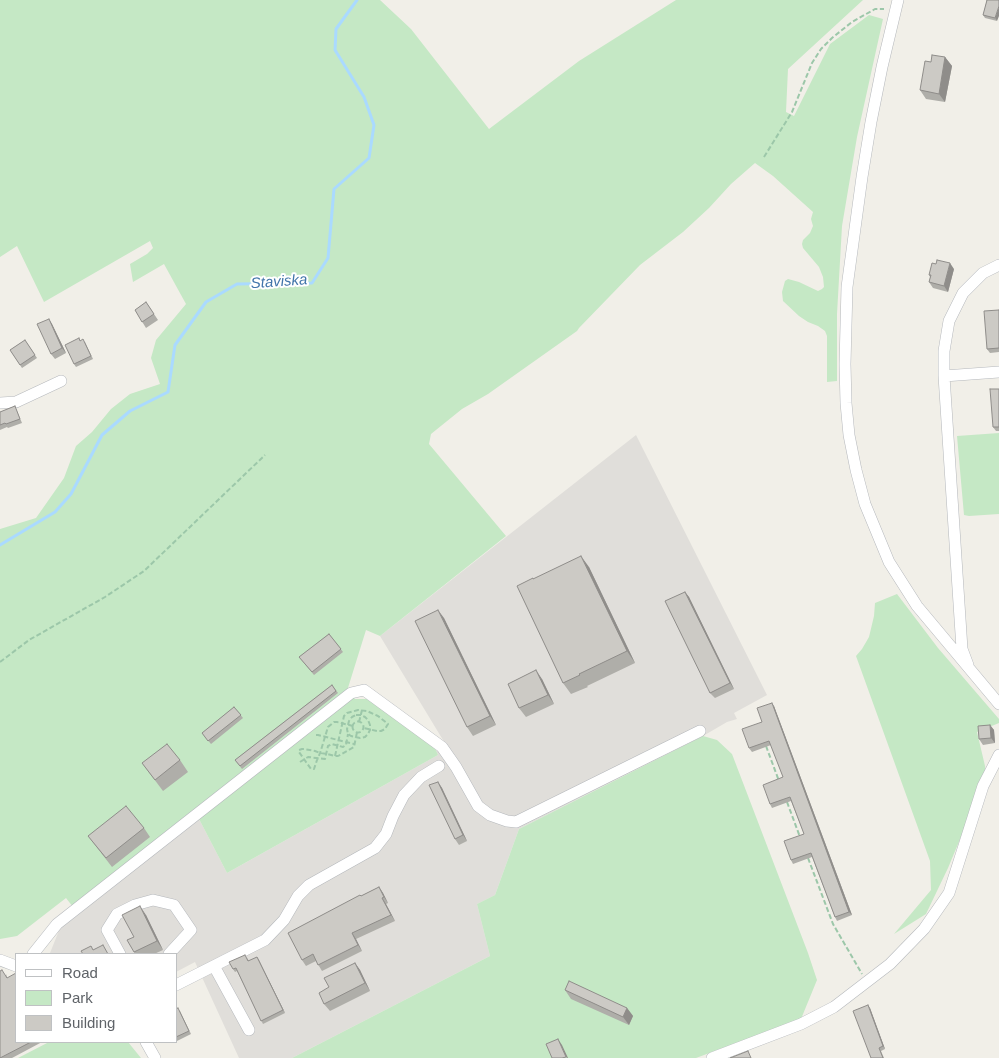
<!DOCTYPE html>
<html>
<head>
<meta charset="utf-8">
<style>
  body { margin:0 }
  #map { position:relative; width:999px; height:1058px; overflow:hidden; background:#f1efe8; font-family:Helvetica,sans-serif }
  canvas { display:block }
  .legend { position:absolute; left:15px; top:953px; width:162px; height:90px; box-sizing:border-box; background:#fff; border:1px solid #bfc1c3; margin:0; padding:6px 9px; list-style:none; font-size:15px; color:#5f6368 }
  .legend li { display:flex; align-items:center; gap:10px; height:25px }
  .legend b { width:25px; border:1px solid #bfc1c3 }
</style>
</head>
<body>
<div id="map">
<canvas width="999" height="1058"></canvas>
<ul class="legend">
<li><b style="height:6px;background:#fff"></b>Road</li>
<li><b style="height:14px;background:#c5e8c5"></b>Park</li>
<li><b style="height:14px;background:#cccac5"></b>Building</li>
</ul>
</div>
<script>
const g = document.querySelector('canvas').getContext('2d');
g.lineJoin = 'round';
function fillPath(path, color) { g.fillStyle = color; g.fill(path, 'evenodd'); }
const shape = rows => new Path2D(rows.map(r => 'M' + r).join(''));
function stroke(path, color, width, dash) { g.strokeStyle = color; g.lineWidth = width; g.lineCap = dash ? 'butt' : 'round'; g.setLineDash(dash || []); g.stroke(path); }
function write(font, color, halo, rows, align = 'center') {
  g.font = font + ' Helvetica,sans-serif'; g.lineWidth = 4; g.setLineDash([]); g.textBaseline = 'middle'; g.strokeStyle = halo; g.fillStyle = color; for (const [text, x, y, turn = 0] of rows) {
    g.save(); g.translate(x, y); g.rotate((+turn || 0) * Math.PI / 180); g.textAlign = isNaN(turn) ? turn : align; if (halo) g.strokeText(text, 0, 0); g.fillText(text, 0, 0); g.restore();
  }
}
fillPath(shape([
  [636,435,767,695,734,713,737,719,727,722,703,736,519,829,495,895,477,904,490,956,292,1058,239,1058,195,962,176,972,176,954,52,954,50,953,60,928,199,819,227,873,438,755,436,751,446,745,380,636]
]), '#e0deda');
fillPath(shape([
  [0,0,380,0,411,29,489,129,579,61,676,0,863,0,788,69,786,112,794,116,830,44,869,15,883,19,857,137,842,226,837,314,837,381,827,382,827,336,825,331,818,326,808,322,799,316,783,301,782,292,785,281,788,279,799,282,818,291,822,289,824,287,823,277,819,267,803,248,802,244,803,240,810,233,813,226,811,219,813,212,773,176,755,163,731,184,709,208,683,232,640,265,579,328,577,331,488,394,462,409,431,434,429,444,506,536,380,636,366,630,347,691,355,699,367,699,434,746,438,755,227,873,199,819,73,907,66,898,17,936,0,939,0,529,36,518,64,478,76,446,92,432,111,409,130,394,160,384,151,358,156,340,186,304,164,264,133,282,130,264,147,254,153,248,150,241,44,302,17,246,0,257],
  [999,433,999,514,969,516,964,515,957,436],
  [897,594,938,648,999,719,999,723,977,732,985,766,986,777,948,868,926,914,894,934,931,890,930,861,856,656,862,649,869,637,874,616,875,603],
  [703,736,717,740,732,754,808,953,817,980,801,1019,696,1058,292,1058,490,956,477,904,495,895,519,829],
  [49,1042,128,1042,141,1058,18,1058]
]), '#c5e8c5');
stroke(shape([
  [0,545,55,512,71,494,102,435,130,411,168,392,175,345,206,302,237,284,312,283,328,258,334,189,369,158,374,125,364,97,335,50,336,29,357,0]
]), '#aadaff', 3);
const minor = shape([
  [898,0,882,67,871,122,862,177,847,287,845,364,846,403,849,435,856,470,865,504,889,562,917,606,999,704],
  [944,376,999,372],
  [0,403,16,402,61,381],
  [968,665,962,649,944,376,944,351,949,321,963,293,983,273,999,265],
  [33,954,57,924,351,693,364,690,442,747,456,767,478,806,490,815,507,821,516,822,700,731],
  [120,954,107,930,117,914,135,905,153,900,174,905,191,930,169,954],
  [0,960,16,966],
  [214,966,249,1030],
  [176,985,265,940,284,920,298,896,309,885,375,848,386,834,393,816,404,795,421,777,439,766],
  [146,1042,155,1058],
  [712,1058,801,1024,834,1007,890,964,924,929,949,893,983,786,999,755]
]);
stroke(minor, '#b5b8bc', 12);
stroke(shape([
  [764,157,792,112,812,63,821,49,832,38,852,22,875,9,884,9],
  [0,662,29,640,105,597,144,571,265,455],
  [356,715,361,715,365,717,368,720,370,725,370,730,368,734,365,737,360,738,351,736,348,734,347,729,349,721,352,717,356,715],
  '352.5 727a5.5 5.5 0 1 1 11 0a5.5 5.5 0 1 1-11 0Z',
  [359,722,362,710],
  [353,726,337,722,334,722,328,727,321,750,320,753,318,758,317,760,314,769,311,769,299,752,299,750,302,749,304,749,315,751,320,753,327,754,335,756,338,756,354,747,357,732],
  [316,735,318,735,354,744],
  [766,746,779,781],
  [335,756,344,716,347,713,358,710,367,711,378,716,388,724,385,729,381,731,377,731,364,728],
  [300,762,308,757,325,759,328,746,332,744,343,747,346,745,348,734],
  [787,802,800,837],
  [808,858,833,924,862,974]
]), '#9cc7a9', 2, [5, 2.5]);
stroke(minor, '#fff', 11);
fillPath(shape([
  [987,0,997,21,985,18,983,15],
  [945,57,952,66,945,102,926,99,920,90],
  [954,269,948,292,933,288,929,282,930,277,929,275],
  [146,302,158,320,146,328,135,310],
  [999,310,999,352,990,353,987,349],
  [49,319,52,324,66,353,55,359,51,354],
  [25,340,37,358,22,368,10,350],
  [80,341,85,342,93,359,76,367,74,364],
  [999,389,999,431,996,431,993,427],
  [15,406,17,411,22,423,8,428,7,427,0,430,0,412],
  [589,567,635,663,587,686,588,687,571,694,563,683,534,579],
  [685,592,689,597,734,689,715,698,710,693],
  [444,618,496,725,473,736,467,727],
  [329,634,343,652,314,675,299,657],
  [542,679,554,704,526,717,519,708],
  [332,685,338,693,242,769,235,760],
  [774,706,852,915,837,921,835,917,812,857,793,864,791,860,804,834,791,801,772,808,770,804,783,777,771,745,752,752,749,748,762,722],
  [234,707,243,718,211,744,202,733],
  [990,725,994,730,995,743,983,745,979,739],
  [180,760,188,772,163,791,142,763],
  [438,782,442,788,467,841,459,845,455,839],
  [144,828,150,837,112,867,88,836],
  [379,887,383,893,388,903,386,904,395,921,356,939,362,951,322,971,316,961,306,966,302,960,361,896],
  [146,915,163,950,154,954,135,954,134,952,134,937],
  [257,957,285,1013,263,1024,237,971,235,972,233,969,247,958,249,961],
  [355,963,360,970,370,991,330,1011,324,1004,329,987],
  [6,974,7,977,16,1042,42,1042,12,1058,0,1058],
  [565,990,627,1008,633,1016,629,1025,571,999],
  [870,1008,885,1049,881,1051,884,1058,871,1058],
  [176,1009,180,1011,191,1034,177,1041,176,1039]
]), '#afaea9');
fillPath(shape([
  [999,6,999,16,997,21,995,18],
  [945,57,952,66,945,102,939,94],
  [950,263,954,269,948,292,944,286],
  [49,319,52,324,66,353,62,348],
  [581,556,589,567,635,663,627,651],
  [685,592,689,597,734,689,730,683],
  [438,610,444,618,496,725,490,716],
  [536,670,542,679,554,704,548,695],
  [772,703,774,706,852,915,849,912],
  [990,725,994,730,995,743,991,738],
  [438,782,442,788,467,841,463,835],
  [379,887,383,893,388,903,384,897],
  [382,898,386,904,395,921,391,915],
  [140,906,146,915,163,950,157,941],
  [352,933,356,939,362,951,358,945],
  [257,957,259,960,285,1013,283,1010],
  [355,963,360,970,370,991,365,983],
  [868,1005,870,1008,885,1049,883,1046],
  [627,1008,633,1016,629,1025,623,1017],
  [558,1039,562,1045,568,1058,567,1058,566,1057]
]), '#8f8d8a');
const building = shape([
  [987,0,999,0,999,6,995,18,983,15,987,0],
  [932,55,945,57,939,94,920,90,925,61,931,62,932,55],
  [937,260,950,263,944,286,929,282,931,275,929,275,932,263,936,264,937,260],
  [146,302,154,314,142,322,135,310,146,302],
  [999,310,999,348,987,349,984,311,999,310],
  [49,319,62,348,51,354,37,324,49,319],
  [79,338,80,341,83,339,91,356,74,364,65,345,79,338],
  [25,340,35,355,20,365,10,350,25,340],
  [990,389,999,389,999,427,993,427,990,389],
  [15,406,20,419,6,424,5,423,0,425,0,412,15,406],
  [581,556,627,651,579,674,580,675,563,683,517,586,533,578,533,579,581,556],
  [685,592,730,683,710,693,665,601,685,592],
  [438,610,490,716,467,727,415,621,438,610],
  [329,634,341,649,312,672,299,657,329,634],
  [536,670,548,695,519,708,508,684,536,670],
  [332,685,336,691,240,766,235,760,332,685],
  [772,703,849,912,835,917,811,853,791,860,784,841,804,834,790,797,770,804,763,785,783,777,769,741,749,748,742,729,762,722,757,708,772,703],
  [234,707,241,715,208,741,202,733,234,707],
  [990,725,991,738,979,739,978,726,990,725],
  [167,744,180,760,155,780,142,763,167,744],
  [438,782,463,835,455,839,429,785,438,782],
  [126,806,144,828,106,858,88,836,126,806],
  [379,887,384,897,382,898,391,915,352,933,358,945,318,965,313,954,302,960,288,933,360,895,361,896,379,887],
  [140,906,157,941,134,952,127,940,134,937,122,915,140,906],
  [103,945,108,954,83,954,81,951,91,946,93,950,103,945],
  [245,955,248,961,257,957,283,1010,261,1021,236,968,233,969,229,962,245,955],
  [355,963,365,983,324,1004,319,993,329,987,324,978,355,963],
  [2,970,7,978,16,973,16,1042,31,1042,0,1058,0,971,2,970],
  [569,981,627,1008,623,1017,565,990,569,981],
  [868,1005,883,1046,879,1048,883,1058,871,1058,853,1011,868,1005],
  [178,1008,189,1031,176,1037,176,1009,178,1008],
  [558,1039,566,1057,562,1058,552,1058,546,1044,558,1039],
  [748,1051,751,1058,730,1058,748,1051]
]);
fillPath(building, '#cccac5');
stroke(building, '#8f8d8a', 1);
write('italic 15px', '#4174aa', '#fff', [
  ["Staviska",279,282,-4]
]);
</script>
</body>
</html>
